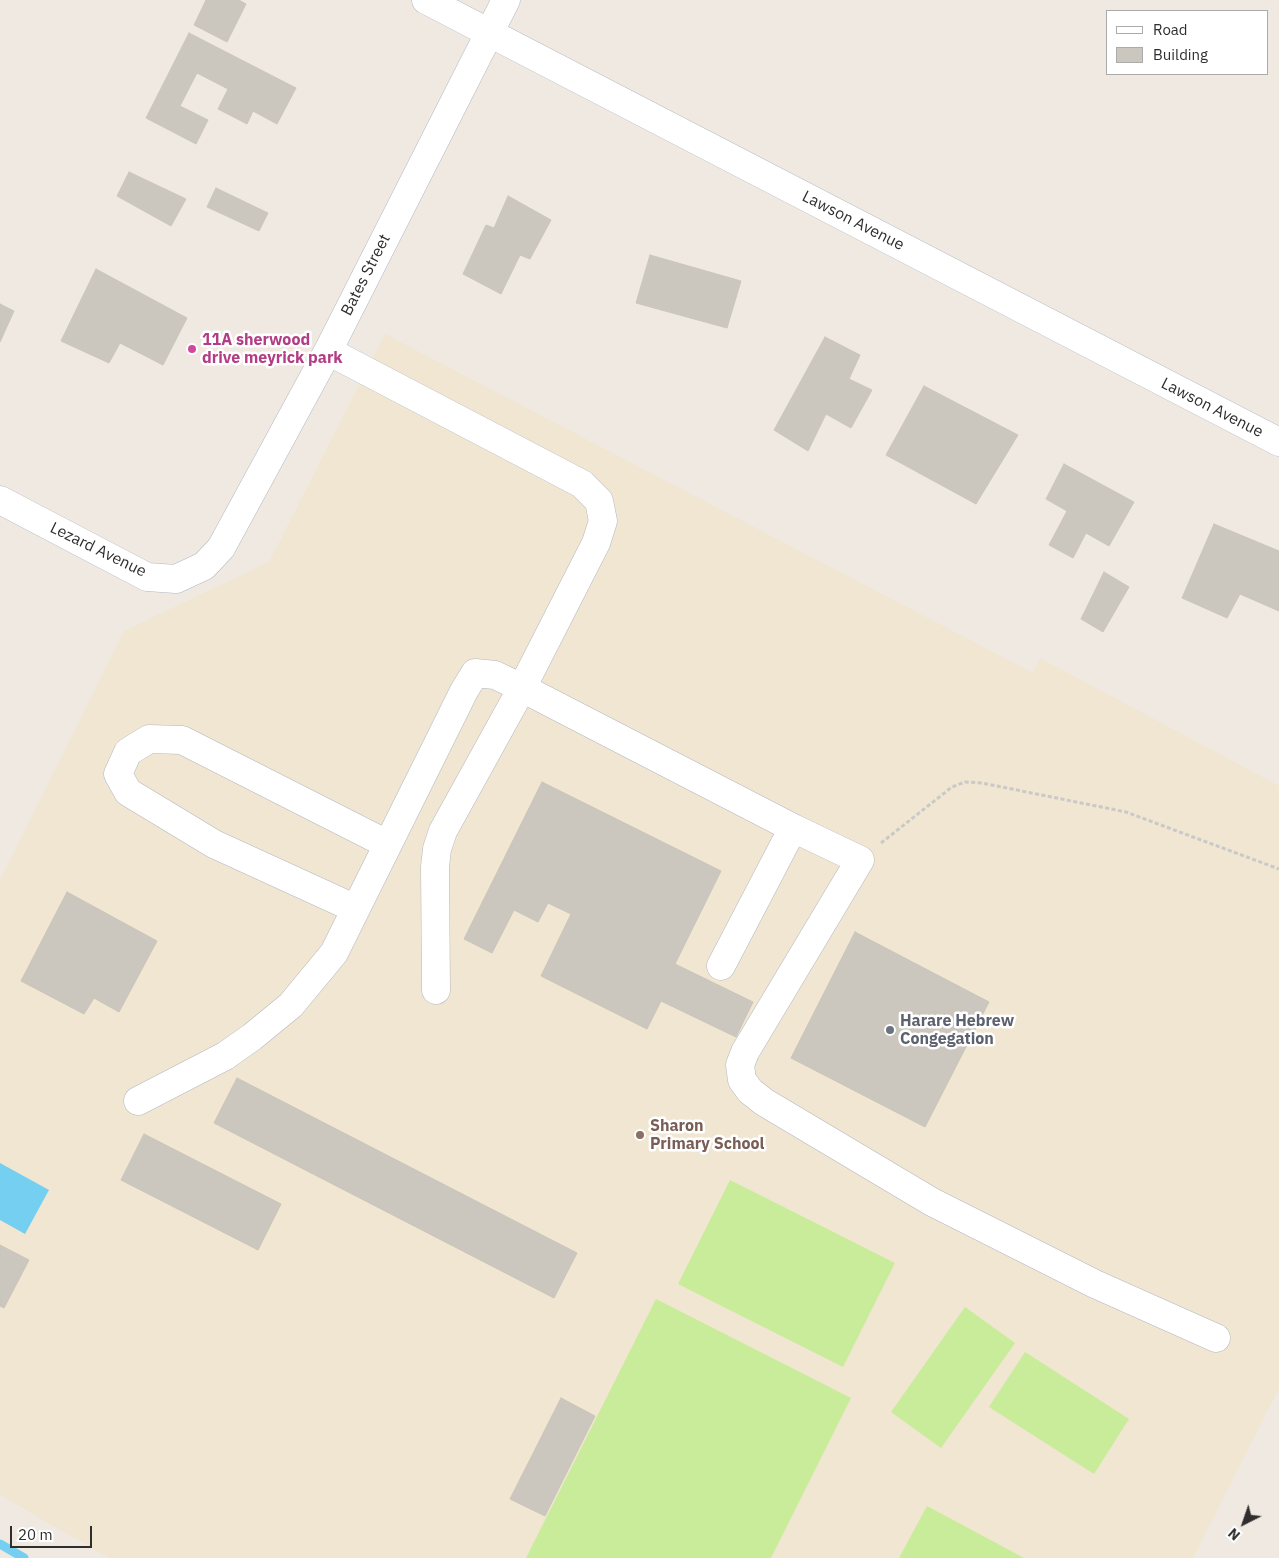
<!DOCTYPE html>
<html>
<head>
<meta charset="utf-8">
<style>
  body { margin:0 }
  #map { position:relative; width:1279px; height:1558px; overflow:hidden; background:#efe9e1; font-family:"IBM Plex Sans",sans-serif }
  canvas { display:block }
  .legend { position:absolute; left:1106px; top:10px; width:162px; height:65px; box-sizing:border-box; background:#fff; border:1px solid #ababab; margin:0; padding:6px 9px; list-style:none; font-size:15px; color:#2e2e2e }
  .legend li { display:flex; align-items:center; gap:10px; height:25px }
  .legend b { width:25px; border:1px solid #ababab }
  .north { position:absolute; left:1219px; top:1498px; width:50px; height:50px; -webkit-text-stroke:4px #fff; paint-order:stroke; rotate:221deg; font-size:14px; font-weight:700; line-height:20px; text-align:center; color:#2e2e2e }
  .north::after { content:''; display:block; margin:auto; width:18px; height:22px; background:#2e2e2e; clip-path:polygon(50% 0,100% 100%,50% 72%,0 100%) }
  .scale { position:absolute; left:10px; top:1526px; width:82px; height:22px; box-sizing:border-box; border:2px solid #2e2e2e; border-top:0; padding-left:6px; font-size:15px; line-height:18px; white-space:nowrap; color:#2e2e2e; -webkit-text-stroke:4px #fff; paint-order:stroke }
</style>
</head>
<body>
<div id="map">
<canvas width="1279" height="1558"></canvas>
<ul class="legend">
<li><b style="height:6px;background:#fff"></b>Road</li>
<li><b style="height:14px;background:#cbc7bf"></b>Building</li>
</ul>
<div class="north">N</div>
<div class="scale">20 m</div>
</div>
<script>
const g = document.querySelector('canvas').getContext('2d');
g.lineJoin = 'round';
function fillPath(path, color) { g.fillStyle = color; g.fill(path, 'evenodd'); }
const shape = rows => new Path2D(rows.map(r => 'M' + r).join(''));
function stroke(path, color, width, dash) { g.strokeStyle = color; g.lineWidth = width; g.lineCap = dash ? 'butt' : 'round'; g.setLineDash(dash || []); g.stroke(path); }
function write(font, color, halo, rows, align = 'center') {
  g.font = font + ' "IBM Plex Sans",sans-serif'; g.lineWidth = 5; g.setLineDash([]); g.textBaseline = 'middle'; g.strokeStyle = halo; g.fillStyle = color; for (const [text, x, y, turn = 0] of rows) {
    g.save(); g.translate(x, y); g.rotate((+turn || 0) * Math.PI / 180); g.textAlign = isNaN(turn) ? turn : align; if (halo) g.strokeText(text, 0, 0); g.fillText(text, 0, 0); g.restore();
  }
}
fillPath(shape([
  [385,334,1033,673,1040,658,1279,786,1279,1388,1193,1558,109,1558,0,1495,0,881,124,631,269,562]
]), '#f0e6d1');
fillPath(shape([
  [730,1180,895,1263,843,1367,678,1284],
  [656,1299,851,1398,771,1558,526,1558],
  [965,1307,1015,1343,941,1448,891,1412],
  [1025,1352,1129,1419,1094,1474,989,1407],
  [927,1506,1024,1558,899,1558]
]), '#c9ec9a');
fillPath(shape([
  [0,1163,49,1190,25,1234,0,1220]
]), '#75cff0');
stroke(shape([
  [0,1544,24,1558]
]), '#75cff0', 9);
const building = shape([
  [206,0,239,0,246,4,227,42,194,25,206,0],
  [189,33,296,88,277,124,253,111,247,124,218,109,228,89,197,73,180,106,208,120,196,144,146,118,189,33],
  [129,172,186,199,171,226,117,196,129,172],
  [216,188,268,213,259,231,207,207,216,188],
  [508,196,551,220,530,259,520,255,501,294,463,274,486,225,494,228,508,196],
  [650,255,741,281,727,328,636,303,650,255],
  [96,269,187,318,163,365,120,343,109,363,61,341,96,269],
  [0,304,14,311,0,342,0,304],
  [825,337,860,355,849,379,872,390,851,428,826,414,808,451,774,430,825,337],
  [924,386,1018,435,976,504,886,455,924,386],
  [1064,464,1134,502,1109,546,1086,533,1073,558,1049,545,1067,511,1046,499,1064,464],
  [1214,524,1279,551,1279,611,1240,594,1227,618,1182,598,1214,524],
  [1104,572,1129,587,1103,632,1081,619,1104,572],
  [542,782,721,871,675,964,753,1002,736,1037,661,1001,647,1029,541,976,571,914,548,903,538,922,514,910,492,953,464,939,542,782],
  [67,892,157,941,119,1012,94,998,84,1014,21,981,67,892],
  [855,932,989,1002,925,1127,791,1058,855,932],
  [237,1078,577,1253,554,1298,214,1123,237,1078],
  [144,1134,281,1204,258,1250,121,1180,144,1134],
  [0,1245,29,1260,4,1308,0,1306,0,1245],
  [561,1398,595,1416,545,1516,510,1499,561,1398]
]);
fillPath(building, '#cbc7bf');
stroke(building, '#cbc5ba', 1);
const minor = shape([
  [426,0,1279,442],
  [328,351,582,484,599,501,603,521,596,543,522,688,443,831,437,849,435,867,436,990],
  [0,500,147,577,176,579,204,566,221,548,328,351,506,0],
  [793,828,860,860,745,1052,740,1065,742,1080,750,1091,764,1102,932,1202,1095,1284,1216,1338],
  [356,909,214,844,128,792,118,774,128,752,149,739,182,740,387,844],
  [138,1101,225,1056,252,1037,291,1005,334,953,464,691,475,673,495,675,522,688,793,828,721,966]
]);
stroke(minor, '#b4b7c1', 29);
stroke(shape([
  [881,843,952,787,965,782,982,783,1126,812,1279,869]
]), '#c9c9c9', 3, [4, 2.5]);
stroke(minor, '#fff', 28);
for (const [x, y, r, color] of [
  [192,349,5,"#d1479c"],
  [890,1030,5,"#6b7280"],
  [640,1135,5,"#8d6e63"]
]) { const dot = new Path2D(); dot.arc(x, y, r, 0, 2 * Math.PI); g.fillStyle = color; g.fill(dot); stroke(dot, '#fff', 2); }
write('16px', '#2e2e2e', '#fff', [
  ["Lawson Avenue",853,221,27],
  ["Bates Street",366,275,-63],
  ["Lawson Avenue",1212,408,27],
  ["Lezard Avenue",98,550,26]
]);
write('bold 16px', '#b23c85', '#fff', [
  ["11A sherwood",202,340],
  ["drive meyrick park",202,358]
], 'left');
write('bold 16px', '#5b616d', '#fff', [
  ["Harare Hebrew",900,1021],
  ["Congegation",900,1039]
], 'left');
write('bold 16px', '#785e54', '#fff', [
  ["Sharon",650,1126],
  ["Primary School",650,1144]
], 'left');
</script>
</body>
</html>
